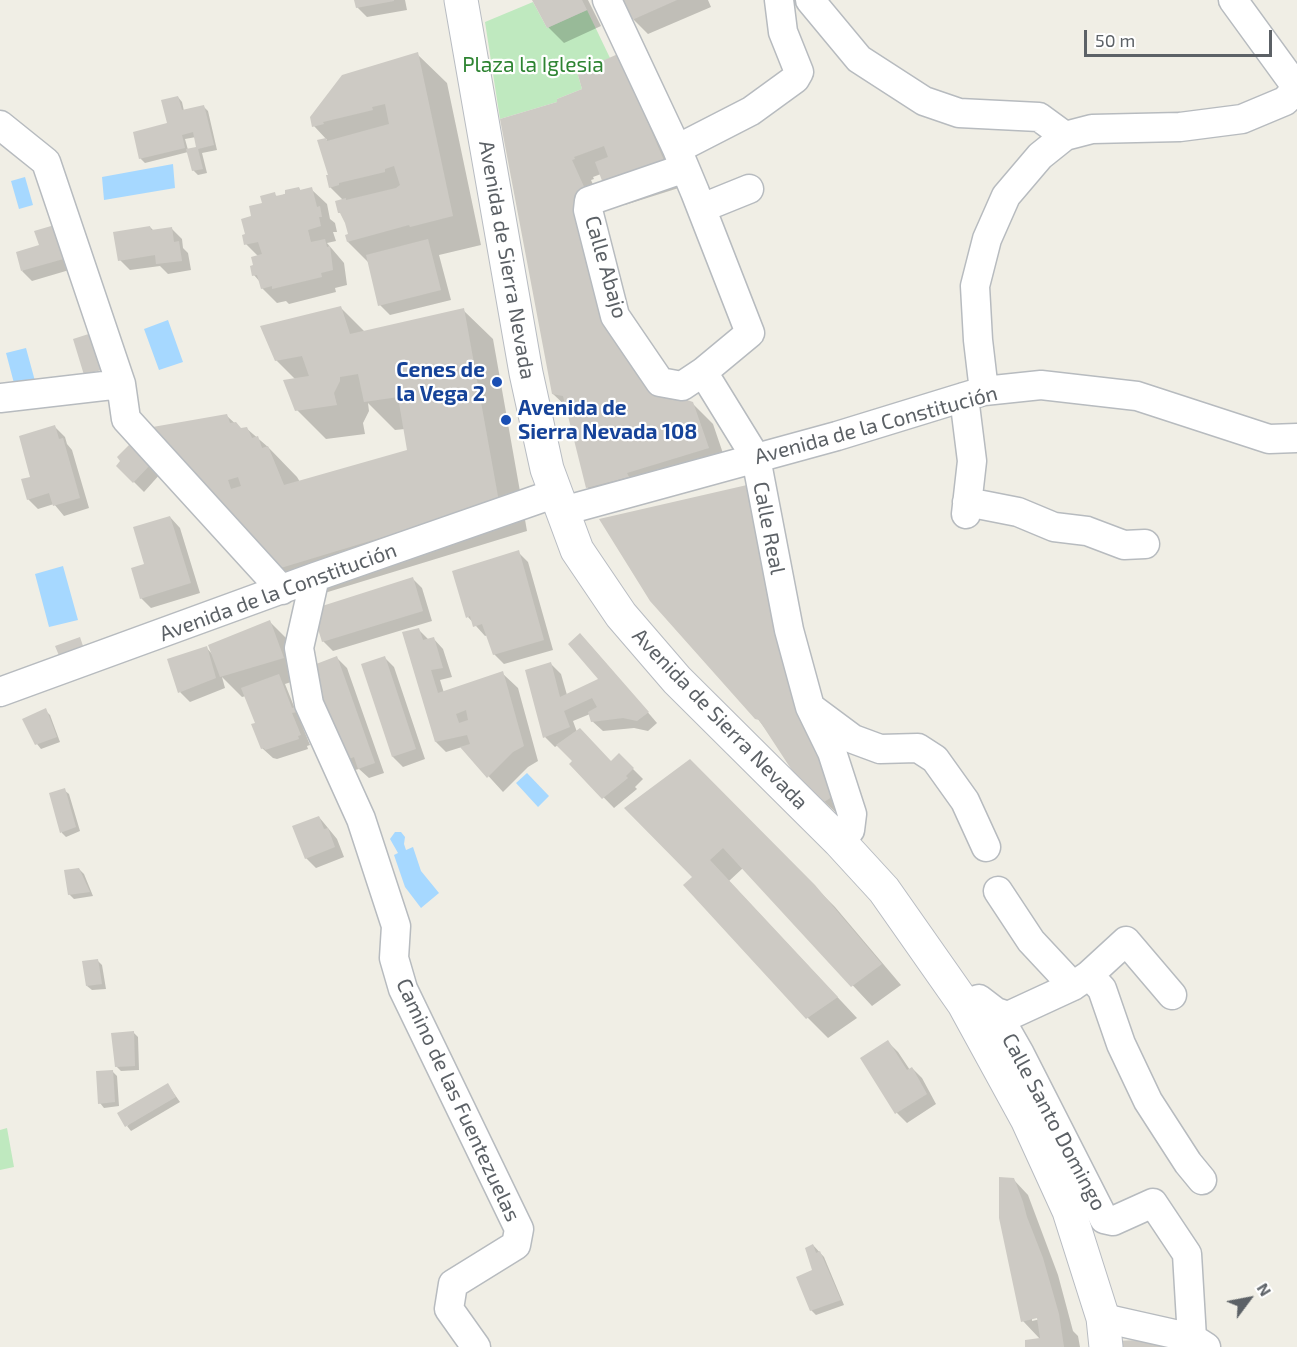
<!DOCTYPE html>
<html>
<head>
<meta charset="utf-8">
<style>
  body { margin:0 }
  #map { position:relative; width:1297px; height:1347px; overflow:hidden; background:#f0eee5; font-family:"Exo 2",sans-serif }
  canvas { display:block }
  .north { position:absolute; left:1219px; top:1269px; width:60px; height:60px; -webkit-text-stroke:4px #fff; paint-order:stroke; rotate:58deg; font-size:16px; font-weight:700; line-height:24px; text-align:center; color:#5c6166 }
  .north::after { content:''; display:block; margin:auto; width:21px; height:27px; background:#5c6166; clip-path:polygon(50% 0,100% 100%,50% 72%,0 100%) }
  .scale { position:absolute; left:1084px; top:30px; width:188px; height:27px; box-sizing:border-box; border:3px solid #5c6166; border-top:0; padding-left:8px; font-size:18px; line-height:21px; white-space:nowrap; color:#5c6166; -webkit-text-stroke:4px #fff; paint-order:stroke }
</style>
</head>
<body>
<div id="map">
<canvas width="1297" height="1347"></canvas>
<div class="north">N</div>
<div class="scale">50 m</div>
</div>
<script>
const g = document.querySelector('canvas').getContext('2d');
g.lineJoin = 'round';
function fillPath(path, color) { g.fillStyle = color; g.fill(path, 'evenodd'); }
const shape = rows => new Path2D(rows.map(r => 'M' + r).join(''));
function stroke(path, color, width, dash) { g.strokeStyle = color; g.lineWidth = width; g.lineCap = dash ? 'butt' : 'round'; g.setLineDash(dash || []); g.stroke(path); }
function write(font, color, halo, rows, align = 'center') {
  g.font = font + ' "Exo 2",sans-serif'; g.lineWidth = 4.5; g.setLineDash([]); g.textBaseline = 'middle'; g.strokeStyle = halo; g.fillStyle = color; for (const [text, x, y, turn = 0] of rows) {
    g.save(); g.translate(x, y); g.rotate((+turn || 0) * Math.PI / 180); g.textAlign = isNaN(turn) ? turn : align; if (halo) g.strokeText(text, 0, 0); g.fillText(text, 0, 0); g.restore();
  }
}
fillPath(shape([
  [533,2,547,28,587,10,610,58,577,72,582,89,557,99,557,102,500,119,485,22],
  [7,1128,14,1167,0,1170,0,1130]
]), '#bfe9bf');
fillPath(shape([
  [173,164,175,188,104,200,102,177],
  [25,177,33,205,19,209,11,181],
  [168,320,183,362,159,370,144,329],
  [26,348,35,381,15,387,6,353],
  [63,566,78,620,49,627,35,574],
  [527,773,549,796,538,807,516,783],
  [395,832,401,832,405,837,404,844,406,850,413,847,421,871,439,893,421,908,405,887,394,855,398,853,390,839]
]), '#a6d8ff');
fillPath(shape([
  [356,0,405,0,407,10,367,17,357,7],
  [534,0,588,0,601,26,564,43,548,27],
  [624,0,708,0,711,7,648,34,633,19],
  [417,54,447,83,481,245,439,255,451,300,390,315,380,305,369,263,348,242,349,235,343,200,330,187,330,176,319,141,327,140,314,126],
  [617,56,685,186,625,205,605,185,601,174,593,177,594,179,591,180,605,212,597,216,651,381,692,403,713,424,728,468,607,507,587,487,568,408,553,394,559,103,584,90],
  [178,97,182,102,184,111,203,106,208,111,217,150,202,153,207,173,198,175,193,170,188,152,145,163,140,158,169,124],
  [196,137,198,148,188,150,185,139],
  [299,188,301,191,311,189,327,204,330,219,335,223,337,232,333,232,336,241,327,243,344,263,347,285,335,288,336,292,289,304,286,301,277,303,262,288,260,282,254,275,254,266,259,257,246,244,247,236,253,217,274,194,278,197],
  [150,227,154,231,172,229,182,239,183,248,188,253,191,270,168,274,160,266,130,270,120,260],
  [36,232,76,268,32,281,22,271,41,246],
  [341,308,365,332,463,310,493,339,527,531,305,599,149,429,227,416,241,429,246,428,268,447,297,477,300,482,409,451,405,429,395,430,368,403,369,411,363,423,365,434,326,439,297,410,295,379,276,360],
  [476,510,404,532,404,529],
  [55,427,65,437,67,444,72,450,89,508,64,516,54,504,38,509,28,499,32,478],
  [136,440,161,473,144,492,118,466],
  [767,507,846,822,817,795,757,718],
  [170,517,180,528,200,593,151,608,141,598,146,565],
  [518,552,528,562,553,650,504,664,494,654,488,635,485,636,468,617],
  [412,578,422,588,432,621,333,651,323,641],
  [270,622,290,642,303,678,285,684,295,709,306,722,301,723,310,745,307,746,308,749,277,759,273,758,262,748,257,724,246,696,242,697,222,677,225,688,190,702,180,692,206,647,212,654],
  [418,629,429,640,433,638,443,649,452,677,440,680,444,693,502,673,518,688,538,761,528,767,503,792,462,747,446,752,436,742],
  [590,645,657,723,648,731,634,728,603,731,592,721,590,714,573,721,577,732,612,763,619,755,643,779,635,787,637,789,614,808,571,764,574,762,558,745,555,747,545,737,551,664,561,674,567,695,601,680],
  [384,657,394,667,425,759,403,767,393,757],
  [337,658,347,668,384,773,369,778,359,769,355,770,345,760],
  [45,710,50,715,60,742,41,749,37,744],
  [690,761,835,907,901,985,872,1006,743,868,729,881,857,1018,828,1038,808,1018,694,878],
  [64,790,69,794,80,831,66,837,62,833,51,794],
  [319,817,337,839,344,857,316,868,306,858],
  [79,869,84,874,93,896,74,899,69,894],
  [97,960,102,965,106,989,92,990,87,986],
  [133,1032,138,1037,139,1070,121,1071,116,1066],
  [888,1042,898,1052,910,1070,912,1068,922,1078,936,1104,907,1123,897,1113],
  [112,1071,117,1076,119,1106,104,1108,100,1103],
  [168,1085,180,1102,131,1131,127,1126],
  [1013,1179,1028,1195,1058,1275,1073,1331,1078,1336,1080,1347,1026,1347,1040,1339,1023,1321],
  [1044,1315,1045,1318,1032,1321,1032,1318],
  [813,1245,824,1257,844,1305,816,1315,811,1310,814,1271]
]), '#0003');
fillPath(shape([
  [354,0,394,0,394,1,356,8],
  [532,0,582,0,587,10,547,28],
  [623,0,677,0,632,20],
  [418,52,453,216,410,227,409,225,347,242,345,235,348,234,345,223,340,213,338,213,335,201,346,198,346,200,396,188,400,185,394,166,385,169,385,172,339,183,339,185,329,188,326,175,328,175,317,140,326,138,327,141,389,124,385,104,372,107,373,110,323,122,324,124,312,127,310,117,342,75],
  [618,54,666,165,604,186,595,162,608,157,604,146,574,157,575,159,572,160,586,191,620,348,675,396,693,402,709,448,627,473,629,477,586,488,563,396,552,394,500,119,557,102,557,99,582,89,577,72],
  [178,96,182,110,204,105,214,145,198,149,203,169,192,171,186,149,196,147,193,132,182,135,185,148,139,159,133,132,167,123,161,100],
  [299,187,300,190,312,187,317,207,320,206,322,217,319,217,321,226,308,230,311,242,325,239,327,247,330,246,333,270,321,273,322,277,272,289,272,286,261,289,257,275,252,276,250,266,253,265,251,257,262,254,258,242,244,245,242,235,245,234,241,219,251,216,249,206,262,203,260,196,275,192,276,196,285,194,285,190],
  [58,224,67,258,21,271,16,252,39,245,34,231],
  [150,226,151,230,172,227,174,242,179,241,182,261,156,264,155,255,118,261,113,232],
  [428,239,441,290,378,306,366,255],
  [341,306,350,334,464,308,499,502,274,570,147,428,227,414,230,423,236,422,241,428,247,427,252,438,258,436,262,448,268,446,284,485,407,450,398,397,364,402,358,374,340,377,340,381,334,393,337,405,295,411,283,380,309,376,302,356,275,361,260,326],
  [238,477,241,486,231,489,228,480],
  [98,331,108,368,84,375,73,339],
  [55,425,59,439,63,438,80,498,53,506,49,493,27,500,21,479,30,477,19,436],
  [136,438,151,464,133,483,116,466,120,461,117,457],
  [747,485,786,675,835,795,824,802,795,775,759,720,755,719,650,601,599,519],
  [170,516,191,583,140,599,131,568,144,564,133,527],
  [519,550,544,640,493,655,482,624,473,627,470,616,466,618,452,571],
  [413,577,423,611,322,642,316,622,319,607],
  [270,620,284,658,220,677,208,645],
  [419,628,423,640,434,637,443,668,431,670,438,693,503,671,524,746,513,752,487,778,460,747,470,744,467,735,435,742,402,632],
  [466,710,468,720,459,723,456,714],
  [580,633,649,712,637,721,623,718,591,722,588,712,597,707,592,698,564,711,570,727,543,738,525,670,551,662,560,697,598,679,568,644],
  [80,637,84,649,60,658,55,646],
  [207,646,216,678,178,693,167,659],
  [337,656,375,763,358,769,354,757,344,761,311,666],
  [385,656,416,749,392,757,361,664],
  [279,674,292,708,295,707,297,712,292,713,301,735,298,736,299,739,265,750,264,748,261,749,251,724,255,723,241,688],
  [46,708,57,737,35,745,22,719],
  [580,728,611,761,619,753,634,768,626,776,628,778,602,799,569,764,572,761,556,745],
  [690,759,815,885,882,964,851,987,723,848,710,860,838,997,806,1019,683,885,692,877,624,808],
  [65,788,76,827,60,833,49,793],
  [319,816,324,829,328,828,335,847,305,859,292,826],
  [79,868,90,892,68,895,64,870],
  [98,959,102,984,86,986,82,961],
  [134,1031,135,1066,115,1067,111,1033],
  [888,1040,907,1070,912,1067,927,1094,895,1114,860,1058],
  [113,1070,115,1102,98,1104,96,1071],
  [168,1083,176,1097,125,1127,117,1113],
  [999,1177,1014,1178,1023,1202,1027,1217,1043,1258,1059,1314,1064,1347,1025,1347,1025,1340,1040,1338,1037,1318,1021,1322,999,1218],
  [813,1244,816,1253,820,1251,841,1300,810,1311,796,1277,812,1270,805,1248],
  [1141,1340,1167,1347,1114,1347,1113,1341]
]), '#cdcac4');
const street = shape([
  [607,0,677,149,695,192,750,333,703,372,682,386,660,382,615,316,588,210,589,201,685,168],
  [810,0,859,59,924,101,959,113,1039,117,1065,136],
  [0,125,46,162,121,384,126,419,282,590],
  [677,149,751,111,795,79,799,72,783,32,779,0],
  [702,208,749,189],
  [703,372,756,458,789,630,810,707,832,752,852,814,850,830,839,841],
  [984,391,978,340,975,286,987,239,1006,196,1040,156,1065,136,1092,129,1180,127,1242,119,1285,101,1297,88,1233,0],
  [964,397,972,461,966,514],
  [0,398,121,384],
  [967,502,1018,512,1054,527,1087,531,1124,545,1145,544],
  [563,511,837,436,964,397,984,391,1041,385,1137,396,1269,439,1297,438],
  [315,577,299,648,309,704,361,819,396,926,394,958,403,989,519,1229,516,1245,453,1284,449,1309,476,1347],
  [0,692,315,577,556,493],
  [814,710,853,739,880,749,918,748,935,759,965,801,986,847],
  [998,891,1031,941,1073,986],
  [1089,975,1126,941,1172,995],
  [964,1004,979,999,996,1012,1020,1054,1104,1219,1113,1221,1153,1203,1187,1254,1192,1338],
  [996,1012,1008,1016,1073,986,1089,975,1102,989,1121,1044,1148,1101,1188,1163,1202,1180],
  [1103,1318,1192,1338,1206,1347]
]);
const secondary = shape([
  [461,0,526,373,547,469,577,550,621,615,677,680,839,841,884,890,964,1004,1027,1119,1069,1211,1103,1318,1106,1347]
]);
stroke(street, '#b7bbbf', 31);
stroke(secondary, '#b8bcc2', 35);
stroke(street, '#fff', 28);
stroke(secondary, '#fff', 33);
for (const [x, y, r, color] of [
  [497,382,6,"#1a4fb4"],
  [506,420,6,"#1a4fb4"]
]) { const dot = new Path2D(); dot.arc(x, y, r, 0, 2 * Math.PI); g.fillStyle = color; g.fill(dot); stroke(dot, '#fff', 2); }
write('21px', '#2e8432', '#fff', [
  ["Plaza la Iglesia",533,65]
]);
write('21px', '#5c6166', '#fff', [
  ["Avenida de Sierra Nevada",507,260,80],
  ["Calle Abajo",606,267,74],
  ["Avenida de la Constitución",876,425,-15],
  ["Calle Real",769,528,79],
  ["Avenida de la Constitución",278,592,-20],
  ["Avenida de Sierra Nevada",720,719,46],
  ["Camino de las Fuentezuelas",458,1100,65],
  ["Calle Santo Domingo",1054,1122,62]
]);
write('bold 21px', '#164399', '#fff', [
  ["Cenes de",485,370],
  ["la Vega 2",485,394],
  ["Avenida de",518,408,"left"],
  ["Sierra Nevada 108",518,432,"left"]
], 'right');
</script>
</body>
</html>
